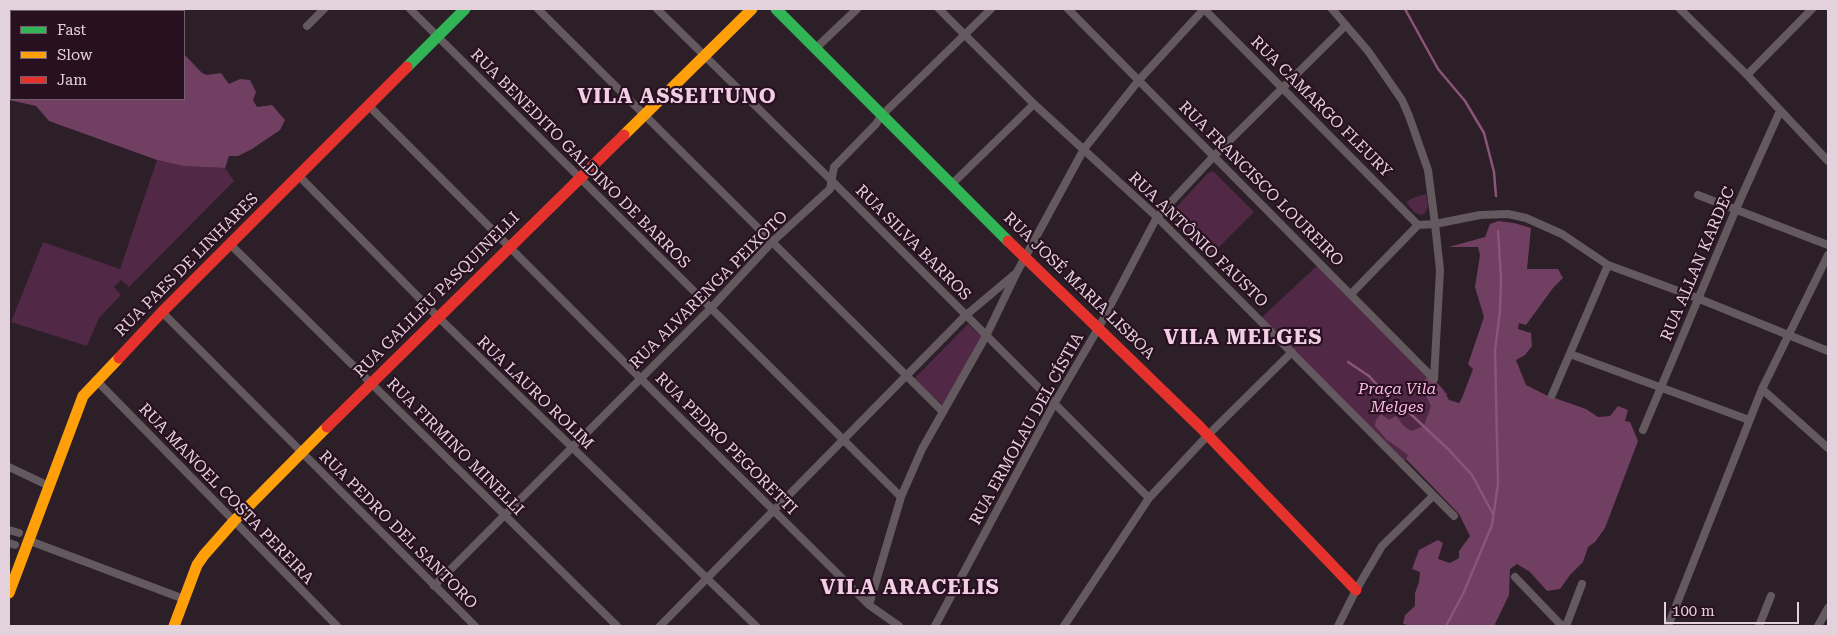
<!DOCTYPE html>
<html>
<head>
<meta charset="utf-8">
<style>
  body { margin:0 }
  #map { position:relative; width:1837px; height:635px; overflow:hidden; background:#2c1f28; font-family:"Roboto Serif",serif }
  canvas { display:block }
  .frame { position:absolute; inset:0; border:10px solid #e3d2dc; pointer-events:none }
  .legend { position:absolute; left:10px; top:10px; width:175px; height:90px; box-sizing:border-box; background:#281020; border:1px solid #735e6b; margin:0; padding:6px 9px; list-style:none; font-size:15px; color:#e3d2dc }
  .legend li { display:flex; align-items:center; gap:10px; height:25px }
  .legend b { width:25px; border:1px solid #735e6b }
  .scale { position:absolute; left:1664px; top:602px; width:135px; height:22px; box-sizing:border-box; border:2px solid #e3d2dc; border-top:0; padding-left:6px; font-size:15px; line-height:18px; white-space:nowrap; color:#e3d2dc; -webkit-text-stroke:4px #281020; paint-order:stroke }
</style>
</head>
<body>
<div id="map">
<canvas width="1837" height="635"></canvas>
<div class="frame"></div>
<ul class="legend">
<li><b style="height:6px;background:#30b455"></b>Fast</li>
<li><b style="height:6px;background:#ff9f0a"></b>Slow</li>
<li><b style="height:6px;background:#e5322d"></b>Jam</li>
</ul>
<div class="scale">100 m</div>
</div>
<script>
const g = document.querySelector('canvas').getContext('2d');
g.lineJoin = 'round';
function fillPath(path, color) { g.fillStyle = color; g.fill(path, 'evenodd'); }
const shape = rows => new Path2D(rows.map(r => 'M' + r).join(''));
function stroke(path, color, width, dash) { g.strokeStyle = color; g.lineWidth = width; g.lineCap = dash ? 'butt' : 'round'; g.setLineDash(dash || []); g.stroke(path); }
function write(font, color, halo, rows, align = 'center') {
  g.font = font + ' "Roboto Serif",serif'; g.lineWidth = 4.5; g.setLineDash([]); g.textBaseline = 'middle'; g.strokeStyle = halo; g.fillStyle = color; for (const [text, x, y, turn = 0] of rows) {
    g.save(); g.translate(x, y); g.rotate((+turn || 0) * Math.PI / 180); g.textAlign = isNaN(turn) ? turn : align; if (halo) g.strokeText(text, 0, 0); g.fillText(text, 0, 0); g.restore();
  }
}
fillPath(shape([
  [9,9,61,9,59,11,11,11,11,41,9,41],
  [157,160,183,166,225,168,234,181,129,287,121,280,114,287,121,295,99,318,87,346,11,322,43,242,120,269],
  [1213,171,1254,212,1211,255,1169,215,1208,173],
  [1426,194,1428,205,1426,212,1422,215,1415,213,1406,202,1415,197],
  [1319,264,1448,394,1404,462,1261,318],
  [968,324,984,338,943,405,914,379]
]), '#512845');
fillPath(shape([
  [9,41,11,41,11,99,184,99,184,54,202,73,207,75,221,73,229,84,240,79,250,80,256,92,253,100,257,107,272,105,285,120,280,130,252,149,238,156,229,156,225,168,183,166,157,160,49,121,36,106,9,100],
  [1498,221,1514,223,1531,228,1527,269,1558,269,1563,278,1553,288,1526,325,1519,323,1518,329,1531,333,1532,346,1525,355,1516,360,1526,385,1546,395,1586,409,1598,417,1610,416,1618,406,1628,410,1625,421,1630,422,1638,441,1605,528,1595,542,1588,547,1583,562,1570,575,1560,589,1547,591,1530,572,1517,564,1510,569,1509,595,1495,624,1496,626,1413,626,1403,624,1405,615,1415,606,1415,593,1419,582,1420,572,1412,569,1419,550,1438,540,1443,543,1438,559,1450,563,1459,558,1459,551,1470,536,1459,514,1406,459,1408,455,1386,439,1375,426,1376,420,1381,414,1389,420,1396,416,1404,426,1411,431,1424,426,1431,406,1421,385,1426,378,1432,378,1442,388,1449,400,1459,403,1462,398,1473,369,1468,364,1484,317,1475,287,1480,255,1478,247,1449,247,1485,237,1490,224]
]), '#713f61');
stroke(shape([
  [1405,9,1438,69,1465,101,1484,133,1494,172,1496,196],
  [1348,362,1369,376,1387,396],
  [1401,405,1449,450,1472,475,1493,514],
  [1446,626,1463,594,1492,525,1498,484,1495,350,1500,311,1501,278,1498,231]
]), '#8b5579', 2.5);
stroke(shape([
  [410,9,901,497],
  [538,9,943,412],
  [657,9,831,180,1149,498],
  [939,9,1034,104,1157,217,1454,516],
  [1068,9,1434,379],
  [1204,9,1418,225],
  [1332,9,1368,51,1402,100,1409,116,1428,170,1435,224,1440,270,1434,379],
  [1680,9,1747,75,1828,161],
  [70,11,72,9],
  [307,26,324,9],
  [816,48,857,9],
  [1747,75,1812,9],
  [369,106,635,373,869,605,899,626],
  [299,176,434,313,756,626],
  [951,185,1034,104],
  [1698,195,1828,245],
  [231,245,617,626],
  [1351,294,1418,225,1435,224,1480,215,1508,214,1526,218,1562,234,1608,265,1692,296,1828,351],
  [162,312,475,626],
  [1570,354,1749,420],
  [96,380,337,626],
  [1762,389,1828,448],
  [1552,395,1608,265],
  [1643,430,1736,209,1780,111],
  [9,467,49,486],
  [9,530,19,533],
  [30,541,184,599],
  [9,543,15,545],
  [1515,577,1562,626],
  [434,586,711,308,772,242,830,189,834,167,876,124,881,116,991,9],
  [869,605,901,497,922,449,986,336,1017,272,1084,149,1139,80,1204,9],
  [660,626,965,316,1015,274],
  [935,626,1054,404,1099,327,1157,217,1214,156,1346,25],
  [1064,626,1149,498,1208,435,1292,352],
  [1338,626,1356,590,1382,546,1433,496],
  [1566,626,1582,584],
  [1668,626,1762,389,1828,255],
  [1759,626,1771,596],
  [1818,626,1828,608]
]), '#63595f', 8);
stroke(shape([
  [776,9,1008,241],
  [407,67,465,9]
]), '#30b455', 11);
stroke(shape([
  [624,135,752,9],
  [9,593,83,396,119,358],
  [174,626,197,565,204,555,234,521,327,427]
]), '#ff9f0a', 11);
stroke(shape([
  [1008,241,1200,427,1356,590],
  [119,358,162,312,407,67],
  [327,427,624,135]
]), '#e5322d', 11);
write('16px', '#e3d2dc', '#281020', [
  ["RUA CAMARGO FLEURY",1321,107,45],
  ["RUA BENEDITO GALDINO DE BARROS",580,159,45],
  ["RUA FRANCISCO LOUREIRO",1261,184,45],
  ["RUA ANTÔNIO FAUSTO",1198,240,44],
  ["RUA SILVA BARROS",913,243,45],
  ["RUA ALLAN KARDEC",1698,264,-67],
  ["RUA PAES DE LINHARES",187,265,-45],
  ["RUA JOSÉ MARIA LISBOA",1079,286,44],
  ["RUA ALVARENGA PEIXOTO",709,290,-45],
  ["RUA GALILEU PASQUINELLI",437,295,-45],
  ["RUA LAURO ROLIM",535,393,44],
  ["RUA ERMOLAU DEL CÍSTIA",1027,429,-61],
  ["RUA PEDRO PEGORETTI",726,444,45],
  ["RUA FIRMINO MINELLI",455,447,45],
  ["RUA MANOEL COSTA PEREIRA",226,494,46],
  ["RUA PEDRO DEL SANTORO",398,530,45]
]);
write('italic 16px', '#fcb7e4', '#281020', [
  ["Praça Vila",1397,389],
  ["Melges",1397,407]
]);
g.letterSpacing = '1px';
write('bold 21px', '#f1cee4', '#281020', [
  ["VILA ASSEITUNO",677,97],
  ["VILA MELGES",1243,338],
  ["VILA ARACELIS",910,588]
]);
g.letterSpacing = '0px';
</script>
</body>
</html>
